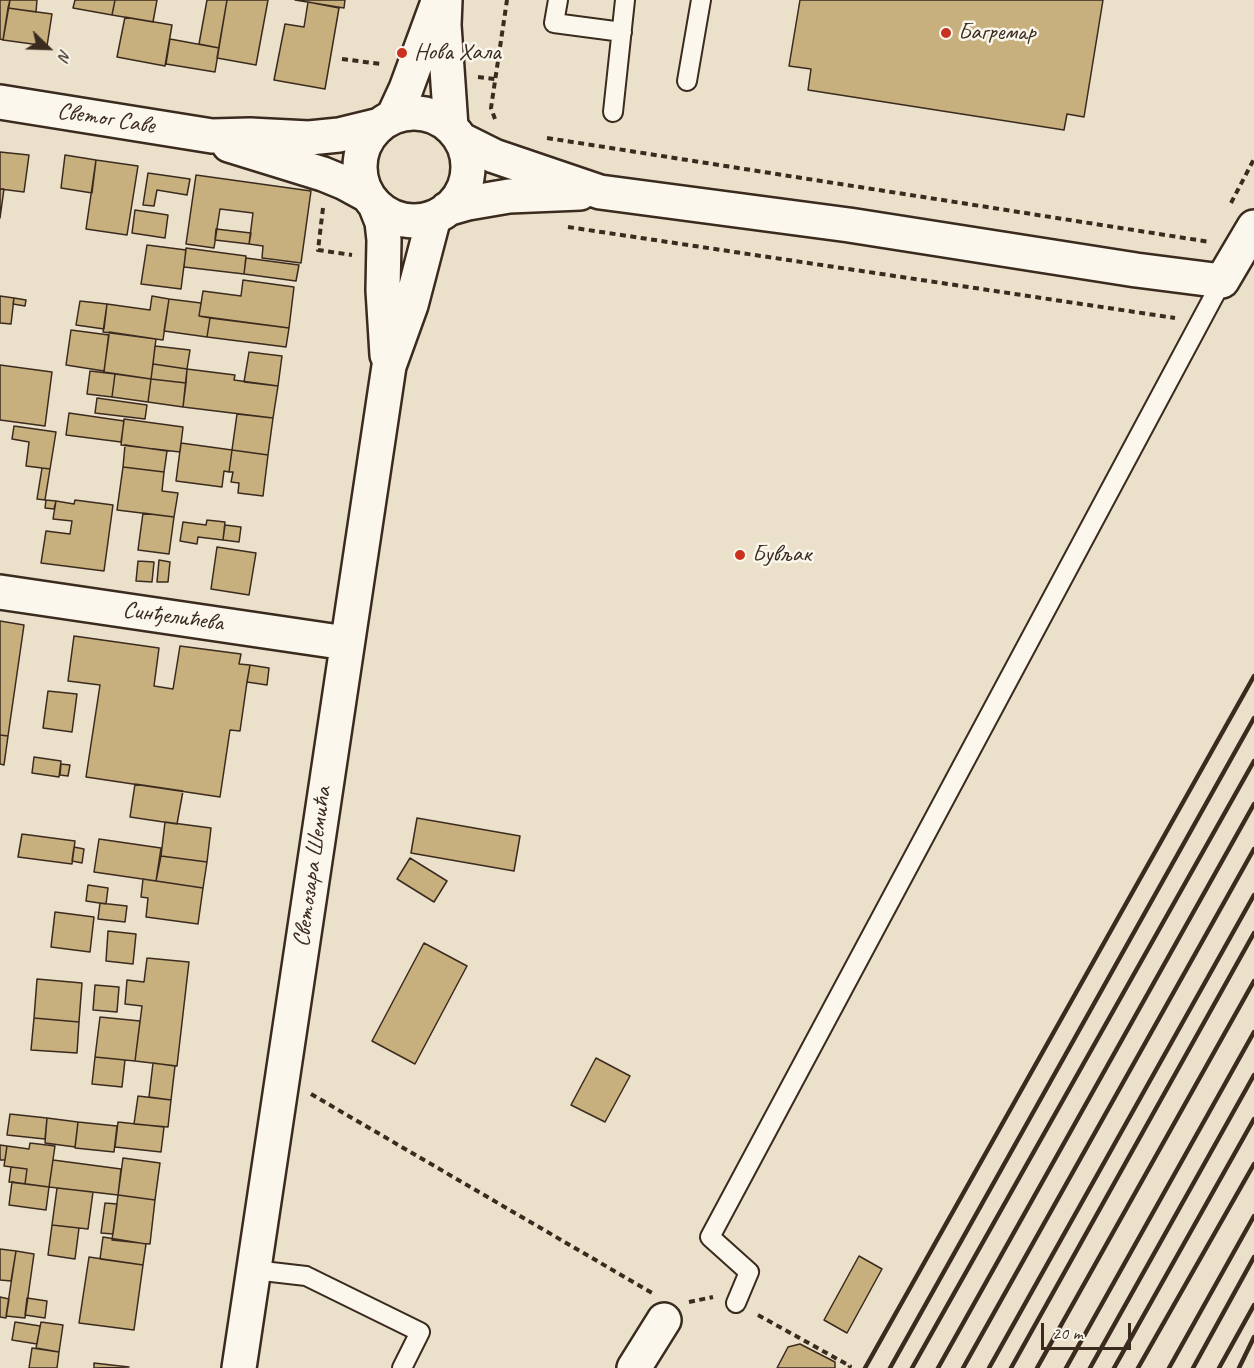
<!DOCTYPE html>
<html>
<head>
<meta charset="utf-8">
<style>
  body { margin:0 }
  #map { position:relative; width:1254px; height:1368px; overflow:hidden; background:#ebe1cb; font-family:Caveat,sans-serif }
  canvas { display:block }
  .north { position:absolute; left:18px; top:18px; width:60px; height:60px; -webkit-text-stroke:4px #fbf7ec; paint-order:stroke; rotate:113deg; font-size:16px; font-weight:700; line-height:24px; text-align:center; color:#3b2a1e }
  .north::after { content:''; display:block; margin:auto; width:21px; height:27px; background:#3b2a1e; clip-path:polygon(50% 0,100% 100%,50% 72%,0 100%) }
  .scale { position:absolute; left:1041px; top:1323px; width:90px; height:27px; box-sizing:border-box; border:3px solid #3b2a1e; border-top:0; padding-left:8px; font-size:18px; line-height:21px; white-space:nowrap; color:#3b2a1e; -webkit-text-stroke:4px #fbf7ec; paint-order:stroke }
</style>
</head>
<body>
<div id="map">
<canvas width="1254" height="1368"></canvas>
<div class="north">N</div>
<div class="scale">20 m</div>
</div>
<script>
const g = document.querySelector('canvas').getContext('2d');
g.lineJoin = 'round';
function fillPath(path, color) { g.fillStyle = color; g.fill(path, 'evenodd'); }
const shape = rows => new Path2D(rows.map(r => 'M' + r).join(''));
function stroke(path, color, width, dash) { g.strokeStyle = color; g.lineWidth = width; g.lineCap = dash ? 'butt' : 'round'; g.setLineDash(dash || []); g.stroke(path); }
function write(font, color, halo, rows, align = 'center') {
  g.font = font + ' Caveat,sans-serif'; g.lineWidth = 5; g.setLineDash([]); g.textBaseline = 'middle'; g.strokeStyle = halo; g.fillStyle = color; for (const [text, x, y, turn = 0] of rows) {
    g.save(); g.translate(x, y); g.rotate((+turn || 0) * Math.PI / 180); g.textAlign = isNaN(turn) ? turn : align; if (halo) g.strokeText(text, 0, 0); g.fillText(text, 0, 0); g.restore();
  }
}
const building = shape([
  [0,0,10,0,3,40,0,39,0,0],
  [10,0,37,0,36,12,8,8,10,0],
  [75,0,115,0,112,15,73,8,75,0],
  [115,0,157,0,153,22,112,15,115,0],
  [207,0,227,0,219,48,199,44,207,0],
  [227,0,268,0,256,65,217,58,227,0],
  [295,0,345,0,344,8,295,0],
  [800,0,1103,0,1084,117,1067,114,1064,130,808,90,811,69,789,66,800,0],
  [308,2,339,8,325,89,274,80,285,24,304,27,308,2],
  [8,8,52,14,47,46,3,40,8,8],
  [125,17,172,25,165,66,117,57,125,17],
  [170,39,219,48,215,72,166,64,170,39],
  [0,152,29,155,24,192,0,189,0,152],
  [65,155,96,160,92,193,61,188,65,155],
  [96,160,138,166,127,235,86,229,96,160],
  [148,173,190,179,187,195,157,190,154,206,143,205,148,173],
  [196,175,311,191,301,263,262,258,263,246,249,244,253,213,220,209,214,248,186,244,196,175],
  [0,189,4,189,0,218,0,189],
  [135,210,168,215,165,238,132,233,135,210],
  [216,229,251,233,249,244,215,240,216,229],
  [147,245,186,250,181,289,141,284,147,245],
  [186,248,246,256,244,274,184,267,186,248],
  [246,258,299,265,296,281,244,274,246,258],
  [243,280,294,287,289,328,199,316,203,291,241,296,243,280],
  [0,296,14,298,11,324,0,323,0,296],
  [152,296,169,299,163,340,103,332,107,304,150,310,152,296],
  [14,298,26,300,25,306,13,304,14,298],
  [169,299,201,303,199,316,210,318,207,337,164,331,169,299],
  [80,301,107,304,104,329,76,325,80,301],
  [210,318,289,328,286,347,207,337,210,318],
  [71,330,109,335,104,371,66,365,71,330],
  [109,332,156,339,151,379,104,372,109,332],
  [155,346,190,350,187,369,153,364,155,346],
  [249,352,282,356,278,386,244,382,249,352],
  [153,364,187,369,186,383,151,379,153,364],
  [0,365,52,372,45,426,0,420,0,365],
  [187,369,235,375,234,380,278,386,273,418,183,407,187,369],
  [90,371,115,374,112,397,87,394,90,371],
  [115,374,151,379,148,402,112,397,115,374],
  [151,379,186,383,183,407,148,402,151,379],
  [97,398,147,405,145,419,95,413,97,398],
  [69,413,124,421,121,442,66,435,69,413],
  [237,414,273,418,268,455,232,450,237,414],
  [124,419,183,427,180,452,121,445,124,419],
  [14,426,56,432,50,469,26,466,29,442,12,439,14,426],
  [181,443,232,450,229,472,224,471,222,487,176,481,181,443],
  [125,445,167,451,164,472,123,467,125,445],
  [232,450,268,455,263,496,238,493,239,483,231,482,233,472,229,472,232,450],
  [123,467,164,472,162,491,178,493,174,517,117,510,123,467],
  [42,468,50,469,45,500,37,499,42,468],
  [46,500,56,501,54,509,45,508,46,500],
  [75,500,113,505,104,571,41,563,46,531,70,534,72,521,53,519,56,501,74,504,75,500],
  [143,513,174,517,169,554,138,550,143,513],
  [207,520,225,522,223,540,198,537,197,544,180,541,183,522,206,525,207,520],
  [225,525,241,527,239,542,223,540,225,525],
  [217,547,256,553,249,595,211,589,217,547],
  [159,560,170,562,168,582,157,582,159,560],
  [138,561,154,562,152,582,136,581,138,561],
  [0,621,24,625,8,736,0,735,0,621],
  [74,636,159,648,154,686,173,689,180,646,241,654,239,664,250,665,247,682,240,731,230,730,220,797,86,777,100,685,68,681,74,636],
  [250,665,269,668,267,685,247,682,250,665],
  [48,691,77,694,72,732,43,728,48,691],
  [0,735,8,736,4,765,0,764,0,735],
  [34,757,61,761,59,777,32,773,34,757],
  [61,764,70,765,68,776,60,775,61,764],
  [135,784,183,791,177,824,130,817,135,784],
  [417,818,520,836,514,871,411,853,417,818],
  [165,822,211,828,207,862,161,856,165,822],
  [22,834,75,841,72,864,18,857,22,834],
  [99,839,161,848,156,881,94,872,99,839],
  [74,847,84,849,82,863,72,861,74,847],
  [161,856,207,862,203,888,156,881,161,856],
  [410,858,447,881,434,902,397,879,410,858],
  [143,879,203,888,198,924,146,917,148,898,141,897,143,879],
  [88,885,108,888,106,904,86,901,88,885],
  [100,903,127,906,125,922,98,919,100,903],
  [55,912,94,917,90,952,51,947,55,912],
  [108,931,136,934,133,964,106,961,108,931],
  [424,943,467,966,415,1064,372,1041,424,943],
  [147,958,189,962,177,1066,135,1061,142,1006,125,1004,127,980,144,982,147,958],
  [37,979,82,983,79,1022,34,1018,37,979],
  [95,985,119,987,117,1012,93,1010,95,985],
  [100,1017,140,1021,135,1061,95,1057,100,1017],
  [34,1018,79,1022,77,1053,31,1050,34,1018],
  [95,1057,125,1060,122,1087,92,1084,95,1057],
  [596,1058,630,1076,605,1122,571,1105,596,1058],
  [153,1063,175,1066,171,1100,149,1097,153,1063],
  [138,1096,171,1100,168,1127,134,1124,138,1096],
  [10,1114,47,1118,45,1139,7,1135,10,1114],
  [47,1118,78,1122,75,1147,45,1143,47,1118],
  [78,1122,117,1126,114,1152,75,1148,78,1122],
  [118,1122,164,1127,161,1152,115,1147,118,1122],
  [30,1143,55,1146,49,1187,25,1184,27,1169,4,1166,7,1146,29,1149,30,1143],
  [0,1145,7,1146,5,1160,0,1160,0,1145],
  [123,1158,160,1163,155,1200,118,1195,123,1158],
  [53,1160,121,1169,118,1195,49,1187,53,1160],
  [11,1167,27,1169,25,1184,9,1182,11,1167],
  [12,1182,49,1187,46,1210,9,1205,12,1182],
  [57,1188,93,1192,88,1229,52,1225,57,1188],
  [118,1195,155,1200,150,1244,112,1240,118,1195],
  [105,1203,117,1204,113,1234,101,1233,105,1203],
  [52,1225,79,1228,75,1259,48,1255,52,1225],
  [103,1237,146,1244,143,1265,100,1259,103,1237],
  [0,1249,16,1251,11,1281,0,1280,0,1249],
  [16,1251,34,1254,25,1318,6,1316,16,1251],
  [859,1256,882,1269,847,1333,824,1320,859,1256],
  [89,1257,143,1265,134,1330,79,1323,89,1257],
  [0,1297,9,1299,6,1318,0,1317,0,1297],
  [27,1298,47,1301,45,1318,25,1315,27,1298],
  [15,1322,40,1326,37,1344,12,1340,15,1322],
  [41,1322,63,1325,59,1352,36,1348,41,1322],
  [800,1344,835,1362,835,1368,777,1368,788,1347,800,1344],
  [32,1348,59,1352,57,1368,29,1368,32,1348],
  [94,1363,129,1367,94,1368,94,1363]
]);
fillPath(building, '#c7af7e');
stroke(building, '#3b2a1e', 1.5);
const service = shape([
  [558,0,554,23,622,32],
  [687,81,701,0],
  [613,112,625,0],
  [254,1270,306,1276,420,1332,402,1368],
  [736,1303,749,1272,710,1237,1222,281]
]);
const minor = shape([
  [445,0,444,25,451,127],
  [0,102,212,136,250,135,309,138,339,135,380,125],
  '360 167a54 54 0 1 1 108 0a54 54 0 1 1-108 0Z',
  [393,117,406,89,438,2],
  [460,139,494,156,600,192,849,225,1136,270,1222,281,1254,227],
  [229,145,323,174,345,183,367,195],
  [376,207,382,222,384,240,383,290,387,355],
  [447,209,468,203,509,196,580,193],
  [0,592,346,643],
  [239,1368,389,366,411,305,434,217],
  [634,1368,664,1320]
]);
stroke(service, '#3b2a1e', 22);
stroke(minor, '#3b2a1e', 38);
stroke(shape([
  [342,59,381,64],
  [478,77,495,79],
  [495,119,491,108,507,0],
  [547,138,1210,242],
  [1231,203,1254,159],
  [323,208,318,250,352,255],
  [568,227,1175,318],
  [311,1094,652,1293],
  [689,1302,713,1297],
  [758,1315,850,1366,849,1368]
]), '#3b2a1e', 4, [6, 4.5]);
stroke(service, '#fbf7ec', 18);
stroke(minor, '#fbf7ec', 33);
stroke(shape([
  [865,1368,1254,676],
  [890,1368,1254,718],
  [912,1368,1254,761],
  [938,1368,1254,804],
  [963,1368,1254,849],
  [989,1368,1254,895],
  [1011,1368,1254,933],
  [1037,1368,1254,981],
  [1066,1368,1254,1032],
  [1090,1368,1254,1075],
  [1114,1368,1254,1119],
  [1138,1368,1254,1164],
  [1169,1368,1254,1216],
  [1193,1368,1254,1257],
  [1219,1368,1254,1305],
  [1239,1368,1254,1337]
]), '#3b2a1e', 4.5);
for (const [x, y, r, color] of [
  [946,33,6,"#c8321e"],
  [402,53,6,"#c8321e"],
  [740,555,6,"#c8321e"]
]) { const dot = new Path2D(); dot.arc(x, y, r, 0, 2 * Math.PI); g.fillStyle = color; g.fill(dot); stroke(dot, '#fbf7ec', 2); }
write('24px', '#3b2a1e', '#fbf7ec', [
  ["Багремар",958,33],
  ["Нова Хала",414,53],
  ["Бувљак",752,555]
], 'left');
write('24px', '#3b2a1e', '#fbf7ec', [
  ["Светог Саве",106,119,9],
  ["Синђелићева",173,617,8],
  ["Светозара Шемића",313,867,-82]
]);
</script>
</body>
</html>
